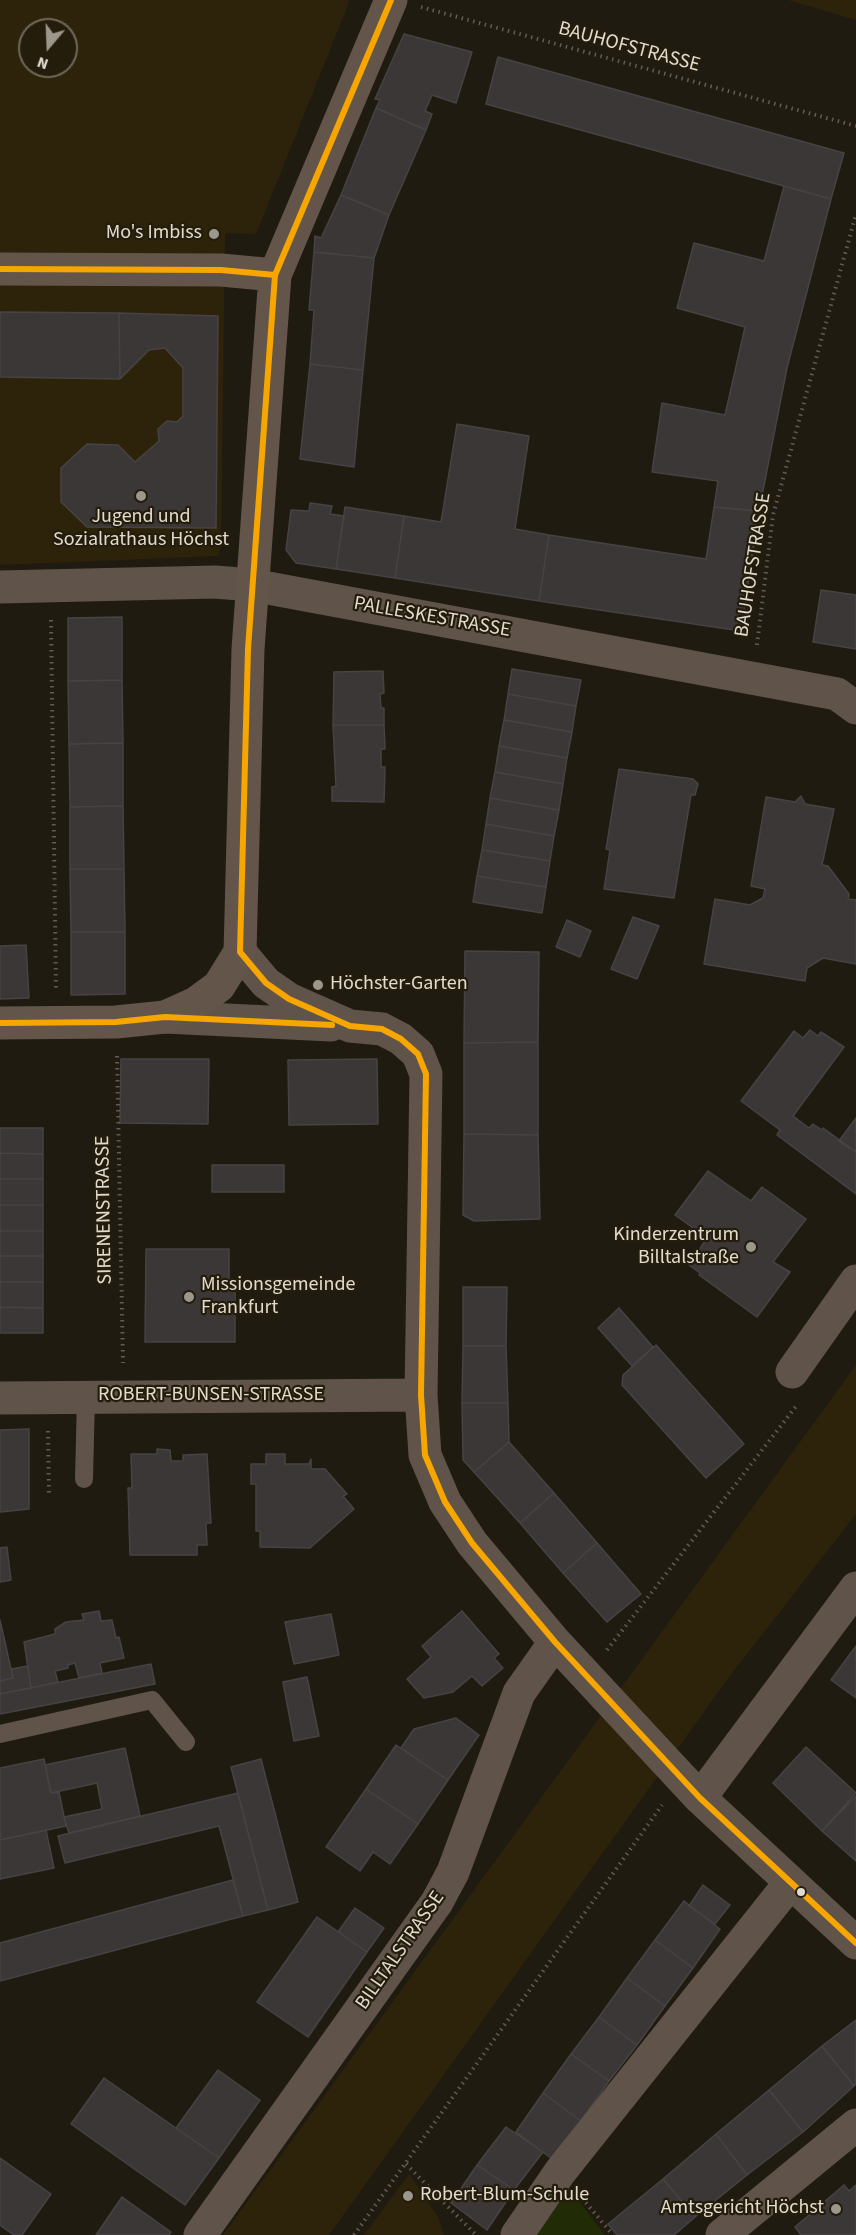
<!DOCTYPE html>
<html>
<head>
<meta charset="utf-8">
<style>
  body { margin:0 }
  #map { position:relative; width:856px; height:2235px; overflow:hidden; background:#1f1b11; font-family:"Source Sans 3",sans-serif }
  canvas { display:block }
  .north { position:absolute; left:18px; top:18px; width:60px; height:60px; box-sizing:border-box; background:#251d0b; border:2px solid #706959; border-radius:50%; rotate:199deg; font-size:16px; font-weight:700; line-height:24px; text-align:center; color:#e0dacf }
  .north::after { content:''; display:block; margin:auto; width:21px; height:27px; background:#9c978c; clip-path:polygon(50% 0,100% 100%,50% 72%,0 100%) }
</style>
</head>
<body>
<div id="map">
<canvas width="856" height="2235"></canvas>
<div class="north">N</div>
</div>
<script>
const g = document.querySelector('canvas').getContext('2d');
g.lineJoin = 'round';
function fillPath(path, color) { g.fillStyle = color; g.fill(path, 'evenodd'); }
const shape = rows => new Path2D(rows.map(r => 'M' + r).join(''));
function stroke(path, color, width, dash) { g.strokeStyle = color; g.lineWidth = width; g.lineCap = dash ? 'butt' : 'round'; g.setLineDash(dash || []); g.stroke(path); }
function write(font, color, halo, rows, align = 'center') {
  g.font = font + ' "Source Sans 3",sans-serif'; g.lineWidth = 4.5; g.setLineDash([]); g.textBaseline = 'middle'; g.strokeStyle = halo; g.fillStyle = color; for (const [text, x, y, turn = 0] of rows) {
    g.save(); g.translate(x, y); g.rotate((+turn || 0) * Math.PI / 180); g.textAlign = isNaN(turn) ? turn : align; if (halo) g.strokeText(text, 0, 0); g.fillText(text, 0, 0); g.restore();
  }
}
fillPath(shape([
  [0,0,350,0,256,234,225,233,221,546,218,556,0,565],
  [30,30,66,30,66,66,30,66],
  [788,0,856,0,856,20],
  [856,1365,856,1514,726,1681,329,2235,223,2235],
  [409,2174,438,2217,444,2235,364,2235]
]), '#2d230b');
fillPath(shape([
  [568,2187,605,2235,531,2235]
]), '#212c07');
const building = shape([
  [404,34,472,52,456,103,432,95,425,111,432,114,426,130,376,108,380,100,375,99,404,34],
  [498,57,844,153,831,199,486,104,498,57],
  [376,108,426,130,389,215,341,195,376,108],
  [784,186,831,199,787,368,759,511,714,507,718,481,652,472,662,403,725,415,745,327,677,308,694,243,764,261,784,186],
  [341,195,389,215,374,258,314,252,315,236,321,238,341,195],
  [314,252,374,258,363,370,310,364,314,310,309,310,314,252],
  [0,312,119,313,120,379,0,377,0,312],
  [119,313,218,316,216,528,87,527,61,502,61,468,87,444,118,445,135,462,159,441,158,429,167,421,177,422,183,416,183,368,165,348,149,350,120,379,119,313],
  [310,364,363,370,354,467,300,459,310,364],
  [457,424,529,436,515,529,549,535,539,601,395,578,404,516,441,522,457,424],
  [310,503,332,506,330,514,344,516,336,569,296,563,286,550,291,510,309,511,310,503],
  [345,507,404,516,395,578,336,569,345,507],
  [714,507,759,511,741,631,539,601,549,535,706,559,714,507],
  [821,590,856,595,856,649,813,642,821,590],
  [122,617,122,680,68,681,68,618,122,617],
  [512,669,581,680,576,706,508,694,512,669],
  [383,671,384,693,380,694,381,708,384,708,384,725,333,725,334,672,383,671],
  [122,680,123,743,69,744,68,681,122,680],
  [508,694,576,706,572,732,504,720,508,694],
  [504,720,572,732,567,758,499,746,504,720],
  [333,725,384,725,385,749,381,749,381,767,385,767,384,802,332,801,332,787,336,786,333,725],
  [123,743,123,806,70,807,69,744,123,743],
  [499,746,567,758,563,784,495,772,499,746],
  [619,769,693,779,698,784,695,795,691,795,674,898,604,889,610,850,606,849,619,769],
  [495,772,563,784,559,810,490,798,495,772],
  [801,796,805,804,834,809,822,865,828,866,849,894,848,899,856,900,856,964,823,958,807,968,805,981,704,964,715,899,750,905,763,898,765,889,751,886,766,797,795,802,801,796],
  [490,798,559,810,554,836,486,824,490,798],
  [123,806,124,869,70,869,70,807,123,806],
  [486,824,554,836,550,861,482,850,486,824],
  [482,850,550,861,546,887,477,876,482,850],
  [70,869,124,869,125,932,71,932,70,869],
  [477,876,546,887,542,913,473,902,477,876],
  [633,917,659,926,637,979,611,969,633,917],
  [567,920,591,931,580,957,556,947,567,920],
  [71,932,125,932,125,994,71,995,71,932],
  [26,945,29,998,0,999,0,946,26,945],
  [465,951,539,952,538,1042,464,1043,465,951],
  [810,1030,818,1036,821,1032,844,1047,793,1116,809,1128,813,1124,822,1130,823,1128,856,1152,856,1194,777,1135,780,1130,741,1101,794,1031,803,1038,810,1030],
  [538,1042,538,1135,464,1134,464,1043,538,1042],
  [121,1059,209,1059,208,1124,120,1123,121,1059],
  [377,1059,378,1124,289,1125,288,1060,377,1059],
  [856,1118,856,1152,839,1141,856,1118],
  [0,1128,43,1128,43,1154,0,1153,0,1128],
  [464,1134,538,1135,540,1219,474,1221,463,1215,464,1134],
  [0,1153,43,1154,43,1179,0,1179,0,1153],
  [212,1165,284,1165,284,1192,212,1192,212,1165],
  [708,1171,751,1201,762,1187,806,1219,773,1262,790,1272,757,1317,699,1275,700,1273,689,1265,707,1238,675,1215,708,1171],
  [0,1179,43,1179,43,1205,0,1205,0,1179],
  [0,1205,43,1205,43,1231,0,1231,0,1205],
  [0,1231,43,1231,43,1256,0,1256,0,1231],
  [146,1249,229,1249,229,1290,235,1290,235,1342,145,1342,146,1249],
  [0,1256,43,1256,43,1282,0,1282,0,1256],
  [0,1282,43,1282,43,1308,0,1307,0,1282],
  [463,1287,507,1287,506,1346,463,1346,463,1287],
  [0,1307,43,1308,43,1333,0,1333,0,1307],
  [619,1308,653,1347,632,1366,598,1328,619,1308],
  [656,1345,744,1444,706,1478,622,1385,623,1375,656,1345],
  [463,1346,506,1346,508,1403,462,1403,463,1346],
  [462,1403,508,1403,509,1442,474,1472,463,1460,462,1403],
  [29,1429,29,1509,0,1512,0,1430,29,1429],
  [509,1442,554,1493,520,1523,474,1472,509,1442],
  [157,1449,170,1450,171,1461,183,1461,183,1455,207,1454,211,1523,206,1523,207,1545,197,1545,197,1555,130,1555,128,1488,132,1488,131,1454,157,1454,157,1449],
  [266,1454,285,1454,285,1464,309,1464,311,1459,311,1469,325,1469,347,1494,343,1496,354,1509,310,1548,260,1547,260,1531,256,1531,256,1484,251,1484,251,1464,266,1464,266,1454],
  [554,1493,597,1543,563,1573,520,1523,554,1493],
  [597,1543,641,1594,607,1622,563,1573,597,1543],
  [7,1547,11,1580,0,1582,0,1548,7,1547],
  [99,1611,101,1621,112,1620,116,1638,119,1637,124,1658,100,1663,102,1673,79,1678,75,1663,68,1665,68,1668,55,1671,58,1682,31,1688,24,1642,55,1634,55,1629,66,1622,84,1620,82,1614,99,1611],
  [462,1611,499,1654,494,1658,503,1668,482,1686,472,1676,453,1692,424,1698,407,1679,431,1657,422,1646,462,1611],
  [331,1614,339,1655,294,1664,285,1622,331,1614],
  [0,1620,13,1678,0,1681,0,1620],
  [856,1646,856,1698,831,1680,856,1646],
  [151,1664,155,1684,0,1714,0,1694,151,1664],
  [28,1666,31,1688,0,1694,0,1681,13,1678,11,1669,28,1666],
  [307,1677,319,1736,294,1741,283,1682,307,1677],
  [456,1718,479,1735,448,1780,401,1748,414,1729,456,1718],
  [396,1745,448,1780,418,1824,366,1789,396,1745],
  [806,1747,856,1793,822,1831,773,1783,806,1747],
  [125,1748,140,1816,69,1833,64,1817,102,1809,97,1783,51,1793,45,1765,125,1748],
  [44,1759,51,1793,59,1792,66,1826,0,1840,0,1768,44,1759],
  [261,1759,298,1902,268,1910,231,1767,261,1759],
  [366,1789,418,1824,390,1864,373,1852,360,1871,326,1847,366,1789],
  [238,1793,268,1910,243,1916,219,1826,65,1863,58,1836,238,1793],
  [856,1796,856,1861,822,1831,856,1796],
  [46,1830,54,1868,0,1879,0,1840,46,1830],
  [233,1880,243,1916,0,1981,0,1943,233,1880],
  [703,1885,730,1905,715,1924,689,1906,703,1885],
  [684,1901,720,1929,693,1968,655,1940,684,1901],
  [355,1908,384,1928,367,1952,338,1932,355,1908],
  [317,1917,367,1952,308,2037,257,2002,317,1917],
  [655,1940,693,1968,665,2006,627,1978,655,1940],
  [627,1978,665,2006,637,2045,599,2017,627,1978],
  [599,2017,637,2045,609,2081,571,2054,599,2017],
  [856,2020,856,2084,854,2086,822,2046,856,2020],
  [822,2046,854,2086,803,2132,769,2090,822,2046],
  [571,2054,609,2081,581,2121,543,2093,571,2054],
  [218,2070,260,2100,219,2158,176,2128,218,2070],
  [104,2078,219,2158,185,2205,71,2124,104,2078],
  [769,2090,803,2132,747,2175,716,2134,769,2090],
  [543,2093,581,2121,552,2159,516,2132,543,2093],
  [506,2127,543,2152,514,2190,477,2165,506,2127],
  [716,2134,747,2175,695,2217,663,2179,716,2134],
  [0,2158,51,2194,22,2235,14,2235,0,2225,0,2158],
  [477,2165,514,2190,487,2230,451,2203,477,2165],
  [663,2179,695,2217,674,2235,617,2235,608,2224,663,2179],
  [844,2185,849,2191,856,2185,856,2235,801,2235,795,2227,844,2185],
  [122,2197,171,2232,169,2235,96,2235,122,2197]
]);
fillPath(building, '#3b3737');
stroke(building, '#474343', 1.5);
stroke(shape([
  [421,7,856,126],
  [51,620,56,990],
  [757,645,773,515,856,214],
  [117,1056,123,1363],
  [48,1431,49,1497],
  [607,1650,797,1405],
  [406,2164,476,2235],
  [582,2198,613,2235],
  [354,2235,662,1805]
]), '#645b53', 4, [1.5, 4.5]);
stroke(shape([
  [84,1479,86,1397],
  [0,1734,152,1700,186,1742]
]), '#60534a', 18);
stroke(shape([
  [0,587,215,582,252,585,837,694,856,708],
  [240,952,266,983,289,999,350,1026,382,1029,401,1039,418,1054,426,1074,421,1395,425,1455,445,1502,472,1543,555,1642,700,1798,856,1943],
  [165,1017,331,1025],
  [792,1372,856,1281],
  [0,1398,421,1395],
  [700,1798,856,1588],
  [200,2235,437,1902,453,1872,519,1693,555,1642],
  [517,2235,560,2172,790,1883],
  [722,2235,856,2125]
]), '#60534a', 33);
stroke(shape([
  [0,269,221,270,275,275],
  [0,1023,116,1022,165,1017,196,1003,219,986,240,952,248,649,275,275,391,0]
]), '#63554a', 33);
stroke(shape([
  [391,0,275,275,248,649,240,952,266,983,289,999,350,1026,382,1029,401,1039,418,1054,426,1074,421,1395,425,1455,445,1502,472,1543,555,1642,700,1798,856,1943],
  [0,269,221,270,275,275],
  [0,1023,116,1022,165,1017,332,1025]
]), '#f7a600', 6);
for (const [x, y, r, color] of [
  [214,234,6,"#9c978c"],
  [141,496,6,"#9c978c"],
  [318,985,6,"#9c978c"],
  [751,1247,6,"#9c978c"],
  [189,1297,6,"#9c978c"],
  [801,1892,5,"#e0dacf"],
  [408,2196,6,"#9c978c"],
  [836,2209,6,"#9c978c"]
]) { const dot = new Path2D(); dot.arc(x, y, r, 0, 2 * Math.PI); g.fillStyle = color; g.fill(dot); stroke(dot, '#251d0b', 2); }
write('20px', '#e0dacf', '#251d0b', [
  ["BAUHOFSTRASSE",629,48,15],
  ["BAUHOFSTRASSE",754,565,-81],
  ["PALLESKESTRASSE",432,618,10],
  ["SIRENENSTRASSE",105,1210,-91],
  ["ROBERT-BUNSEN-STRASSE",211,1396],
  ["BILLTALSTRASSE",401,1951,-55]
]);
write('20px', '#e0dacf', '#251d0b', [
  ["Mo's Imbiss",202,234],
  ["Jugend und",141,518,"center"],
  ["Sozialrathaus Höchst",141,541,"center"],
  ["Höchster-Garten",330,985,"left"],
  ["Kinderzentrum",739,1236],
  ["Billtalstraße",739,1259],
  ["Missionsgemeinde",201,1286,"left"],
  ["Frankfurt",201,1309,"left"],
  ["Robert-Blum-Schule",420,2196,"left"],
  ["Amtsgericht Höchst",824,2209]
], 'right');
</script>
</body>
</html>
